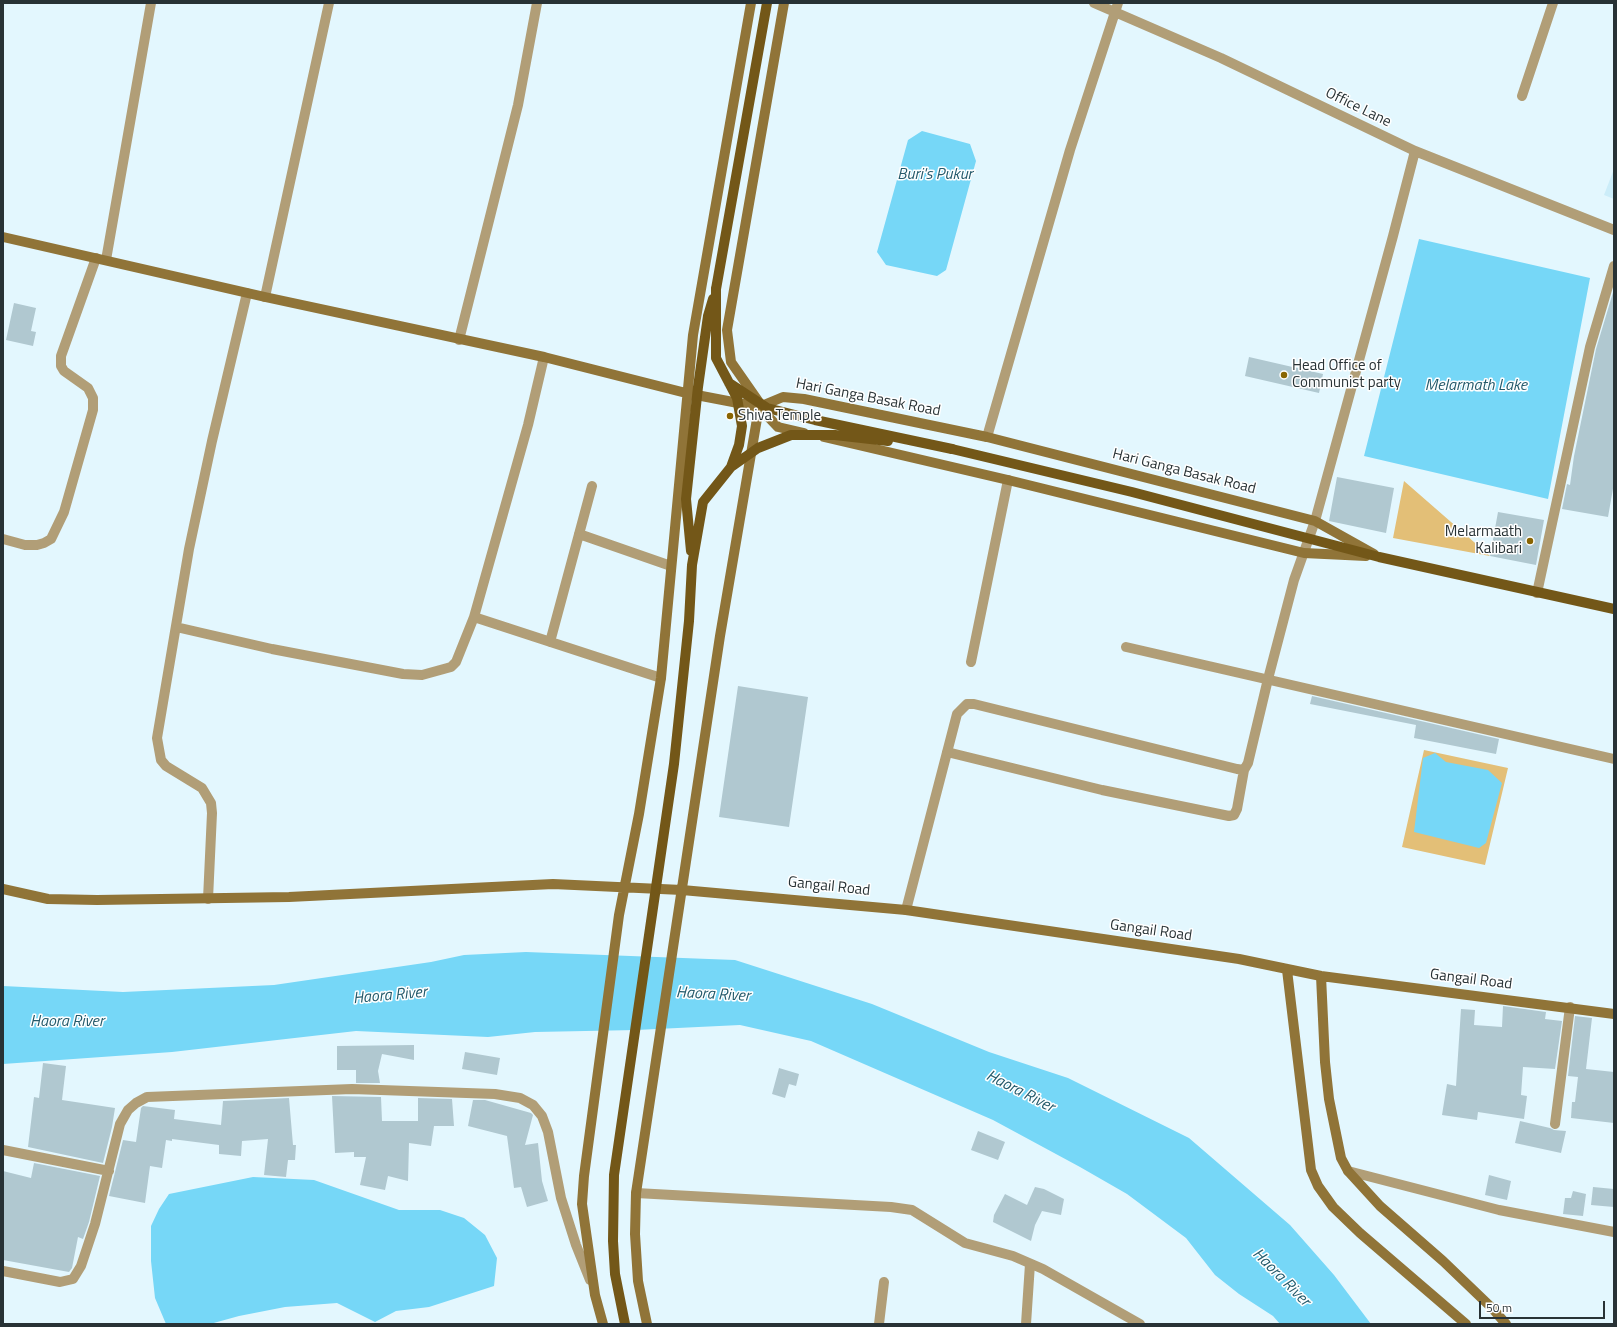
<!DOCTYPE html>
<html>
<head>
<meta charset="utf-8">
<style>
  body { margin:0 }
  #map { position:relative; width:1617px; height:1327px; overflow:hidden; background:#e3f7fe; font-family:"Titillium Web",sans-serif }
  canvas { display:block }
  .frame { position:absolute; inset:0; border:4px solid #283235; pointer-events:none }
  .scale { position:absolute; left:1479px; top:1301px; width:126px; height:18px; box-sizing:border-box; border:2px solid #283235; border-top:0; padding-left:5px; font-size:12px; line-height:14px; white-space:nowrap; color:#283235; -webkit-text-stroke:3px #fff; paint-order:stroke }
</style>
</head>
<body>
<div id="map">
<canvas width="1617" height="1327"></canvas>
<div class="frame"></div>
<div class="scale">50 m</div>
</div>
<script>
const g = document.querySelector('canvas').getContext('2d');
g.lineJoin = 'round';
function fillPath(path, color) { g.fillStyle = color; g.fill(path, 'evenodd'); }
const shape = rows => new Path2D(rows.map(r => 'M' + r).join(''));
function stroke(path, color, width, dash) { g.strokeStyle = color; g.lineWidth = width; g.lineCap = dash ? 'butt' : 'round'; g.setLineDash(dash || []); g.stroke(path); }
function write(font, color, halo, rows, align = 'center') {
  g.font = font + ' "Titillium Web",sans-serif'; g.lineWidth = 3; g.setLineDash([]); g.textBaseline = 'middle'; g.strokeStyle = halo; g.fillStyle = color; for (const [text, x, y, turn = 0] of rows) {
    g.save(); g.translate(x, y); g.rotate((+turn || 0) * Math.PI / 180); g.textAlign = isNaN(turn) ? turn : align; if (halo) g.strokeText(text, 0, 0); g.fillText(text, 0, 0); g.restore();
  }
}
fillPath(shape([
  [1614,169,1614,199,1604,195]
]), '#ccedf9');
fillPath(shape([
  [1404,481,1490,556,1393,538],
  [1424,750,1508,768,1485,865,1402,847]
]), '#e3bf77');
fillPath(shape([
  [922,131,970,144,976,161,946,270,937,276,886,265,877,252,908,140],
  [1419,239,1590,278,1548,499,1364,456],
  [1435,753,1446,762,1488,770,1502,783,1486,843,1479,848,1414,832,1423,758],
  [526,952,735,960,872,1004,989,1052,1068,1078,1189,1138,1290,1225,1334,1275,1371,1324,1280,1324,1273,1316,1239,1294,1215,1275,1186,1238,1127,1194,1080,1167,993,1120,811,1041,740,1025,636,1030,535,1032,488,1037,356,1031,172,1052,3,1064,3,986,123,992,274,985,431,962,464,955],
  [253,1177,314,1180,399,1210,440,1210,464,1218,485,1235,497,1258,494,1286,429,1307,396,1311,375,1322,337,1303,285,1307,239,1316,210,1324,166,1324,155,1298,151,1261,151,1226,159,1209,169,1194]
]), '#76d7f7');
fillPath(shape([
  [1614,289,1614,483,1608,517,1562,509,1567,484,1570,485,1574,456,1596,349],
  [14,303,36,308,31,331,36,332,33,346,6,340],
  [1249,357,1323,374,1319,393,1245,376],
  [1337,477,1394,488,1386,533,1329,521],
  [1498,512,1544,520,1536,565,1490,556],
  [738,686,808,697,789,827,719,817],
  [1312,696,1499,739,1496,754,1414,738,1416,725,1310,704],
  [1503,1006,1546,1012,1545,1019,1562,1021,1555,1069,1523,1067,1521,1095,1527,1096,1524,1119,1478,1112,1477,1120,1442,1115,1447,1084,1456,1086,1461,1009,1475,1010,1474,1025,1502,1027],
  [1575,1016,1592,1018,1586,1069,1614,1072,1614,1123,1571,1118,1572,1102,1575,1102,1578,1077,1568,1076],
  [414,1045,414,1060,382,1054,378,1071,380,1083,356,1083,356,1070,337,1070,337,1046],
  [465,1052,500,1058,497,1075,462,1069],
  [43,1063,66,1066,62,1100,115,1108,112,1127,103,1163,28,1147,34,1097,39,1098],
  [779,1068,799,1074,796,1086,789,1084,785,1098,772,1094],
  [332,1096,381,1097,382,1121,418,1121,418,1098,452,1099,454,1126,434,1126,431,1146,409,1143,408,1181,388,1176,385,1190,360,1185,366,1157,354,1157,354,1152,335,1153],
  [289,1098,293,1145,296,1145,295,1160,288,1160,286,1177,264,1175,268,1139,242,1141,241,1156,219,1154,219,1145,172,1139,172,1141,166,1140,162,1168,150,1166,145,1203,109,1196,123,1140,136,1142,141,1108,143,1106,175,1110,174,1119,221,1125,223,1101],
  [473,1100,485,1100,531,1113,533,1115,525,1145,538,1143,542,1181,548,1201,527,1207,521,1187,514,1188,507,1136,468,1126],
  [1520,1121,1550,1128,1554,1130,1566,1131,1561,1153,1515,1143],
  [978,1131,1005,1142,998,1160,971,1150],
  [34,1163,100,1176,89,1222,83,1239,78,1237,72,1268,69,1272,3,1260,3,1171,31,1178],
  [1489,1175,1511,1181,1507,1200,1485,1195],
  [1035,1187,1044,1189,1064,1199,1061,1215,1042,1211,1035,1225,1031,1241,993,1222,994,1215,1005,1194,1027,1205],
  [1593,1187,1614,1189,1614,1207,1591,1205],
  [1573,1191,1586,1194,1583,1216,1563,1214,1565,1198,1571,1198]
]), '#b0c8d0');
stroke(shape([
  [1094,3,1221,58,1415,151,1614,230],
  [1522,96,1553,3],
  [106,260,151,3],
  [265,297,329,3],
  [459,340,518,105,537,3],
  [987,437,1070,150,1118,3],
  [579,534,671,566],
  [3,539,25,545,37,545,44,543,51,539,64,512,93,410,93,398,88,388,64,371,61,366,61,356,96,258],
  [1537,593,1590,347,1614,266],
  [474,617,661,678],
  [176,627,272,649,403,674,422,675,451,667,456,662,474,617,528,425,544,357],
  [550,642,592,486],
  [1126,647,1614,759],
  [971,662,1008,480],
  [947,752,1102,790,1229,816,1234,815,1237,809,1244,770],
  [208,899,212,813,211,803,202,788,166,766,161,760,157,738,189,549,212,441,247,293],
  [906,910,957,714,967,704,974,704,1237,769,1244,770,1248,763,1268,679,1294,580,1315,521,1393,236,1415,151],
  [1555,1124,1570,1007],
  [3,1150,109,1171],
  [1348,1171,1499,1210,1614,1232],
  [636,1193,891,1207,912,1210,965,1243,1013,1256,1043,1269,1140,1324],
  [3,1271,60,1282,73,1279,81,1266,95,1224,120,1124,128,1110,136,1103,147,1097,352,1089,495,1094,520,1098,533,1105,542,1116,548,1132,561,1198,576,1245,590,1280],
  [879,1324,884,1282],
  [1026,1324,1030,1264]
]), '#b19e77', 10);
stroke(shape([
  [3,237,265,297,544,357,686,393,759,407],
  [759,407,783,397,804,399,987,437,1315,521,1374,554],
  [759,407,778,427,804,433],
  [824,437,1008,480,1304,553,1366,556],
  [3,889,48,899,97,900,289,897,553,884,682,890,906,910,1239,959,1321,976,1614,1014],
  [1287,970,1311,1170,1318,1186,1333,1207,1360,1233,1466,1324],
  [1321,976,1325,1062,1329,1099,1341,1158,1348,1171,1380,1206,1443,1261,1493,1309,1506,1324],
  [603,1324,595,1295,582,1204,584,1176,619,915,639,814,661,678,693,335,751,3],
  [647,1324,638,1281,635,1234,636,1193,720,636,759,407,761,405,731,362,727,330,784,3]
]), '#907438', 10);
stroke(shape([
  [716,289,767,3],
  [952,449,1132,492,1379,557,1614,609]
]), '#735718', 10);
stroke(shape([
  [729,383,767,408,815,420,952,449],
  [731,467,758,448,791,435,835,435,888,441],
  [691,551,686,499,698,387,708,316,713,299],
  [625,1324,615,1274,613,1241,614,1175,674,764,689,621,692,565,703,502,731,467,739,445,742,426,737,398,716,358,716,289]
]), '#735718', 10);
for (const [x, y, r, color] of [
  [1284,375,4,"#896502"],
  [730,416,4,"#896502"],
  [1530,541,4,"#896502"]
]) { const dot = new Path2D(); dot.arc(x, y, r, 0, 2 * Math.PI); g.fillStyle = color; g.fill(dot); stroke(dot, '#fff', 1.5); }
write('15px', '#283235', '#fff', [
  ["Office Lane",1358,108,26],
  ["Hari Ganga Basak Road",868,398,11],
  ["Hari Ganga Basak Road",1184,472,14],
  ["Gangail Road",829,887,6],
  ["Gangail Road",1151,931,8],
  ["Gangail Road",1471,980,7]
]);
write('15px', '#283235', '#fff', [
  ["Head Office of",1292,366],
  ["Communist party",1292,383],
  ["Shiva Temple",738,416],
  ["Melarmaath",1522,532,"right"],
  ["Kalibari",1522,549,"right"]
], 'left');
write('italic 16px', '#255b6c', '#fff', [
  ["Buri's Pukur",935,175],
  ["Melarmath Lake",1476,386],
  ["Haora River",713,995,3],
  ["Haora River",390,996,-5],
  ["Haora River",67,1022],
  ["Haora River",1020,1092,27],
  ["Haora River",1281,1278,45]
]);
</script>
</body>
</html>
